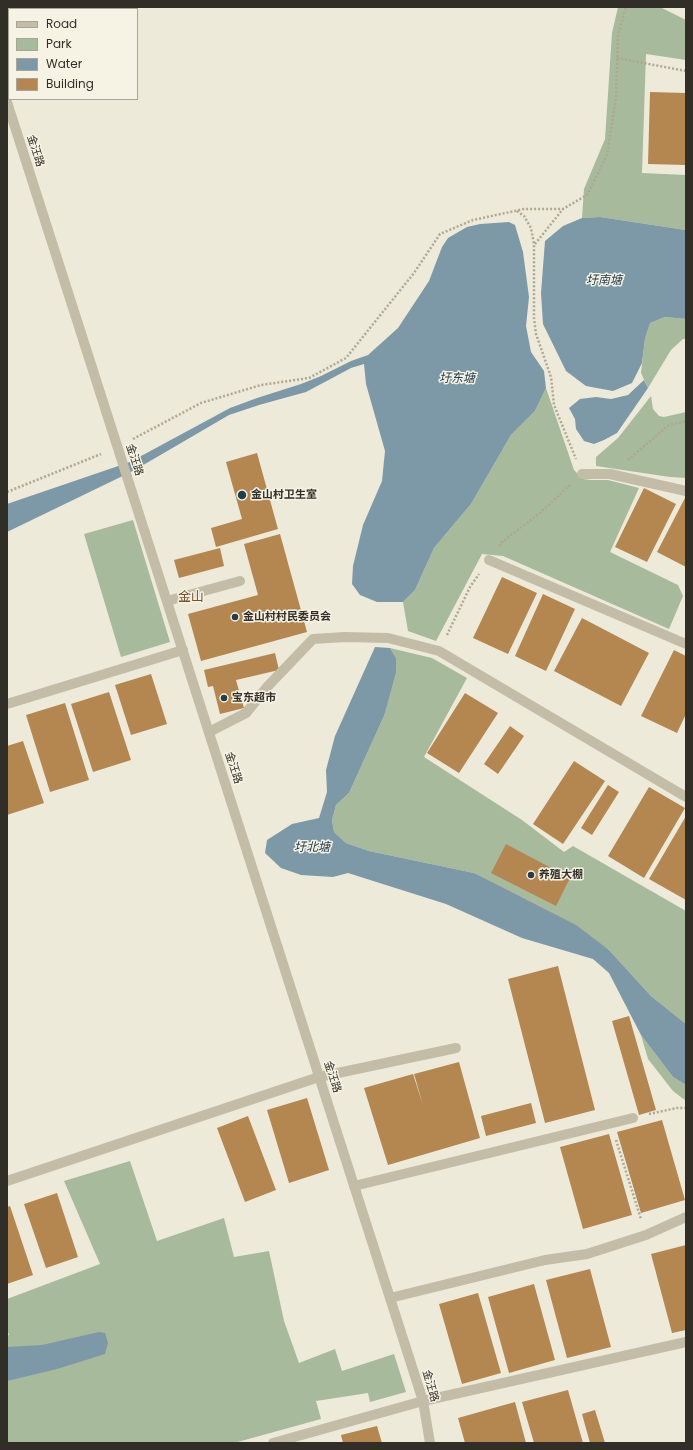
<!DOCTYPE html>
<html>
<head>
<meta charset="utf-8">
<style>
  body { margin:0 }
  #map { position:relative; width:693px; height:1450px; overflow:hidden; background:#edeada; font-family:Poppins,sans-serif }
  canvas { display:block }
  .frame { position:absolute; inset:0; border:8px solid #312d27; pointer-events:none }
  .legend { position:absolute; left:8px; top:8px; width:130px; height:92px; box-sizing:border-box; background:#f6f3e5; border:1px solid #a7a499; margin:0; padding:5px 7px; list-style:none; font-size:12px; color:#312d27 }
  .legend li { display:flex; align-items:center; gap:8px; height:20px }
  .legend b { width:20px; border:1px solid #a7a499 }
</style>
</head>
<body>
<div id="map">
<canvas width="693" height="1450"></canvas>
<div class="frame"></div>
<ul class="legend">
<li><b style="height:5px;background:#c3bca7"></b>Road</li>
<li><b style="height:11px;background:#a7ba9c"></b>Park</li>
<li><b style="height:11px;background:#7d98a6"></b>Water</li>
<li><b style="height:11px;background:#b48650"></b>Building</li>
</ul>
</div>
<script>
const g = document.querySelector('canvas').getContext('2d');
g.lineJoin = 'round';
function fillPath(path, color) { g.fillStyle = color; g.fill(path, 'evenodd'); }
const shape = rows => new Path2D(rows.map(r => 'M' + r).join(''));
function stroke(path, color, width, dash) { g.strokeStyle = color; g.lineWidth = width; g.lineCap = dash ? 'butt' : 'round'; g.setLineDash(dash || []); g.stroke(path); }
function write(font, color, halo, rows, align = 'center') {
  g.font = font + ' Poppins,"Noto Sans SC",sans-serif'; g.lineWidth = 3; g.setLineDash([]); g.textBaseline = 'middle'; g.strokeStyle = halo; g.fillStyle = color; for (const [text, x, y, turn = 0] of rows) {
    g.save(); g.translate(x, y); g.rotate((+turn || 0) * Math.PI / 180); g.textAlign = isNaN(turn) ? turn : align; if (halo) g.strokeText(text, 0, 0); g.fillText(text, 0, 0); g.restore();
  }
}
fillPath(shape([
  [618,7,660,7,686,20,686,60,646,54,642,173,686,175,686,230,600,217,582,218,584,189,605,139,612,33],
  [665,317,686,319,686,339,683,339,671,350,648,388,641,373,645,339,650,323],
  [546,388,574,470,583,479,591,480,608,480,639,488,610,552,678,585,683,596,669,629,503,556,482,554,436,641,408,631,403,602,415,590,434,548,471,504,511,435,535,411],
  [651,396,653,409,659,416,664,417,686,412,686,478,670,477,596,466,596,457,618,438],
  [133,520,170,642,121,657,84,534],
  [390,648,432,658,467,678,424,757,522,820,564,852,573,846,686,911,686,1024,651,996,609,950,474,873,369,851,346,843,334,832,332,820,336,805,349,793,384,716,396,658],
  [641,1035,673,1077,686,1085,686,1101,673,1091,648,1059],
  [130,1161,157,1241,224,1218,234,1257,269,1251,284,1321,299,1363,335,1349,342,1371,394,1354,406,1392,370,1402,368,1393,316,1401,321,1419,234,1443,7,1443,7,1336,9,1335,7,1329,7,1299,100,1264,64,1181]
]), '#a7ba9c');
fillPath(shape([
  [600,217,686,230,686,319,665,317,650,323,645,339,642,363,632,383,613,391,586,386,566,371,543,324,541,293,545,241,563,226,582,218],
  [509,222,515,225,523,252,529,297,526,326,531,352,544,371,546,388,535,411,511,435,471,504,434,548,415,590,403,602,377,602,360,595,352,584,353,566,363,525,382,481,385,451,366,384,364,364,351,368,306,392,259,405,229,415,133,471,7,532,7,504,130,462,230,408,257,398,301,384,321,376,351,361,368,355,398,328,429,281,442,247,448,238,467,227,480,224],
  [644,380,648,388,617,433,604,440,594,444,584,441,576,429,575,419,569,408,580,399,596,397,611,399,628,395],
  [375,647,390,648,396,658,396,672,384,716,349,793,336,805,332,820,334,832,346,843,369,851,474,873,576,925,609,950,651,996,686,1024,686,1085,673,1077,641,1035,609,973,593,959,522,938,446,904,348,873,333,877,301,875,281,868,265,853,267,840,292,824,319,818,327,792,326,770,335,736],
  [99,1332,105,1333,108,1343,105,1354,57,1369,7,1381,7,1347,42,1345]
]), '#7d98a6');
fillPath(shape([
  [650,92,686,93,686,165,648,164],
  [257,453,278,529,216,547,211,528,242,519,226,462],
  [644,488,676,504,647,562,615,547],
  [686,496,686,567,657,552],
  [280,534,307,632,201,661,188,614,258,595,244,544],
  [220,548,224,566,179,578,174,560],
  [502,577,537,593,508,654,473,638],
  [543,594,575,609,546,671,515,656],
  [582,618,649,653,621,706,554,671],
  [674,650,686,656,686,714,677,733,641,716],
  [275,653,279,670,236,680,244,708,220,714,213,686,208,687,204,670],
  [151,674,167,724,131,735,115,685],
  [109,692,131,760,93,772,71,704],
  [465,693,498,713,459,773,427,753],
  [65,703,89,780,50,792,26,715],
  [510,726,524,736,498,774,484,764],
  [23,741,44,803,7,815,7,746],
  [574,761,605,781,563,844,533,824],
  [608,785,619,792,592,835,581,828],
  [649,787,685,808,644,878,608,856],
  [686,816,686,900,649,879],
  [506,844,570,878,556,906,491,873],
  [558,966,595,1110,545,1123,508,979],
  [629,1016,656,1110,639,1115,612,1021],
  [459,1062,480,1138,388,1165,364,1088,413,1074,423,1105,414,1074],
  [307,1098,329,1170,289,1183,267,1110],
  [531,1103,536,1123,486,1136,481,1116],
  [248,1116,276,1190,245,1202,217,1128],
  [662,1120,685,1200,641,1213,617,1132],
  [609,1134,632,1215,583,1229,560,1147],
  [57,1193,78,1257,46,1268,24,1204],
  [10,1206,33,1275,7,1284,7,1207],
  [686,1245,686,1330,672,1333,651,1254],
  [590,1269,611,1347,567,1358,546,1280],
  [534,1284,555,1360,509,1373,488,1297],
  [478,1293,501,1373,462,1384,439,1304],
  [568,1390,583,1443,534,1443,522,1402],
  [515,1402,526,1443,465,1443,458,1418],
  [595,1410,605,1443,590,1443,582,1414],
  [377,1426,382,1443,343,1443,341,1435]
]), '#b48650');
stroke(shape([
  [617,58,686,71],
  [517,211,524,216,531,228,534,244,534,318,536,334,551,377,554,405,576,459],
  [535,244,563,209],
  [133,439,201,403,261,385,309,378,346,358,414,273,440,234,473,220,524,209,563,209,587,195,607,155,616,97,618,35,626,7],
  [628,460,669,425,686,421],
  [7,492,101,454],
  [499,546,502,542,540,513,570,485],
  [447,635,470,587,479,574],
  [649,1114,677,1108,686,1108],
  [616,1140,641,1219]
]), '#afa792', 2.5, [2, 2]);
stroke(shape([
  [582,474,610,474,686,491],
  [489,560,686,644],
  [167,601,240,581],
  [7,704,183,650],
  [209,732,246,713,268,686,313,639,345,637,388,638,439,651,686,797],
  [7,1181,319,1077,456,1048],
  [354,1186,633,1118],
  [390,1298,545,1260,587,1254,646,1235,686,1217],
  [273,1443,423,1401,686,1342]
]), '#c3bca7', 10);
stroke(shape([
  [7,102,423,1401,430,1443]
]), '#c3bca7', 10);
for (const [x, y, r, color] of [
  [242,495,5,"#223d4c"],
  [235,617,4,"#223d4c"],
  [224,698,4,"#223d4c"],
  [531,875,4,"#223d4c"]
]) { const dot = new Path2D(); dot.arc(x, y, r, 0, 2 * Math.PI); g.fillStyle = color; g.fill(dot); stroke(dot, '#f6f3e5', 1.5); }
write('11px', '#312d27', '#f6f3e5', [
  ["金汪路",35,151,72],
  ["金汪路",134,460,72],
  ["金汪路",233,768,72],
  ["金汪路",332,1077,72],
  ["金汪路",430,1386,74]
]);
write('bold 11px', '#312d27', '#f6f3e5', [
  ["金山村卫生室",251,495],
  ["金山村村民委员会",243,617],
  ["宝东超市",232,698],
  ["养殖大棚",539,875]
], 'left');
write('italic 12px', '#223d4c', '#f6f3e5', [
  ["圩南塘",604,281],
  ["圩东塘",457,379],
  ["圩北塘",312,848]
]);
write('13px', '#75522b', '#f6f3e5', [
  ["金山",191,598]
]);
</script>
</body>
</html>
